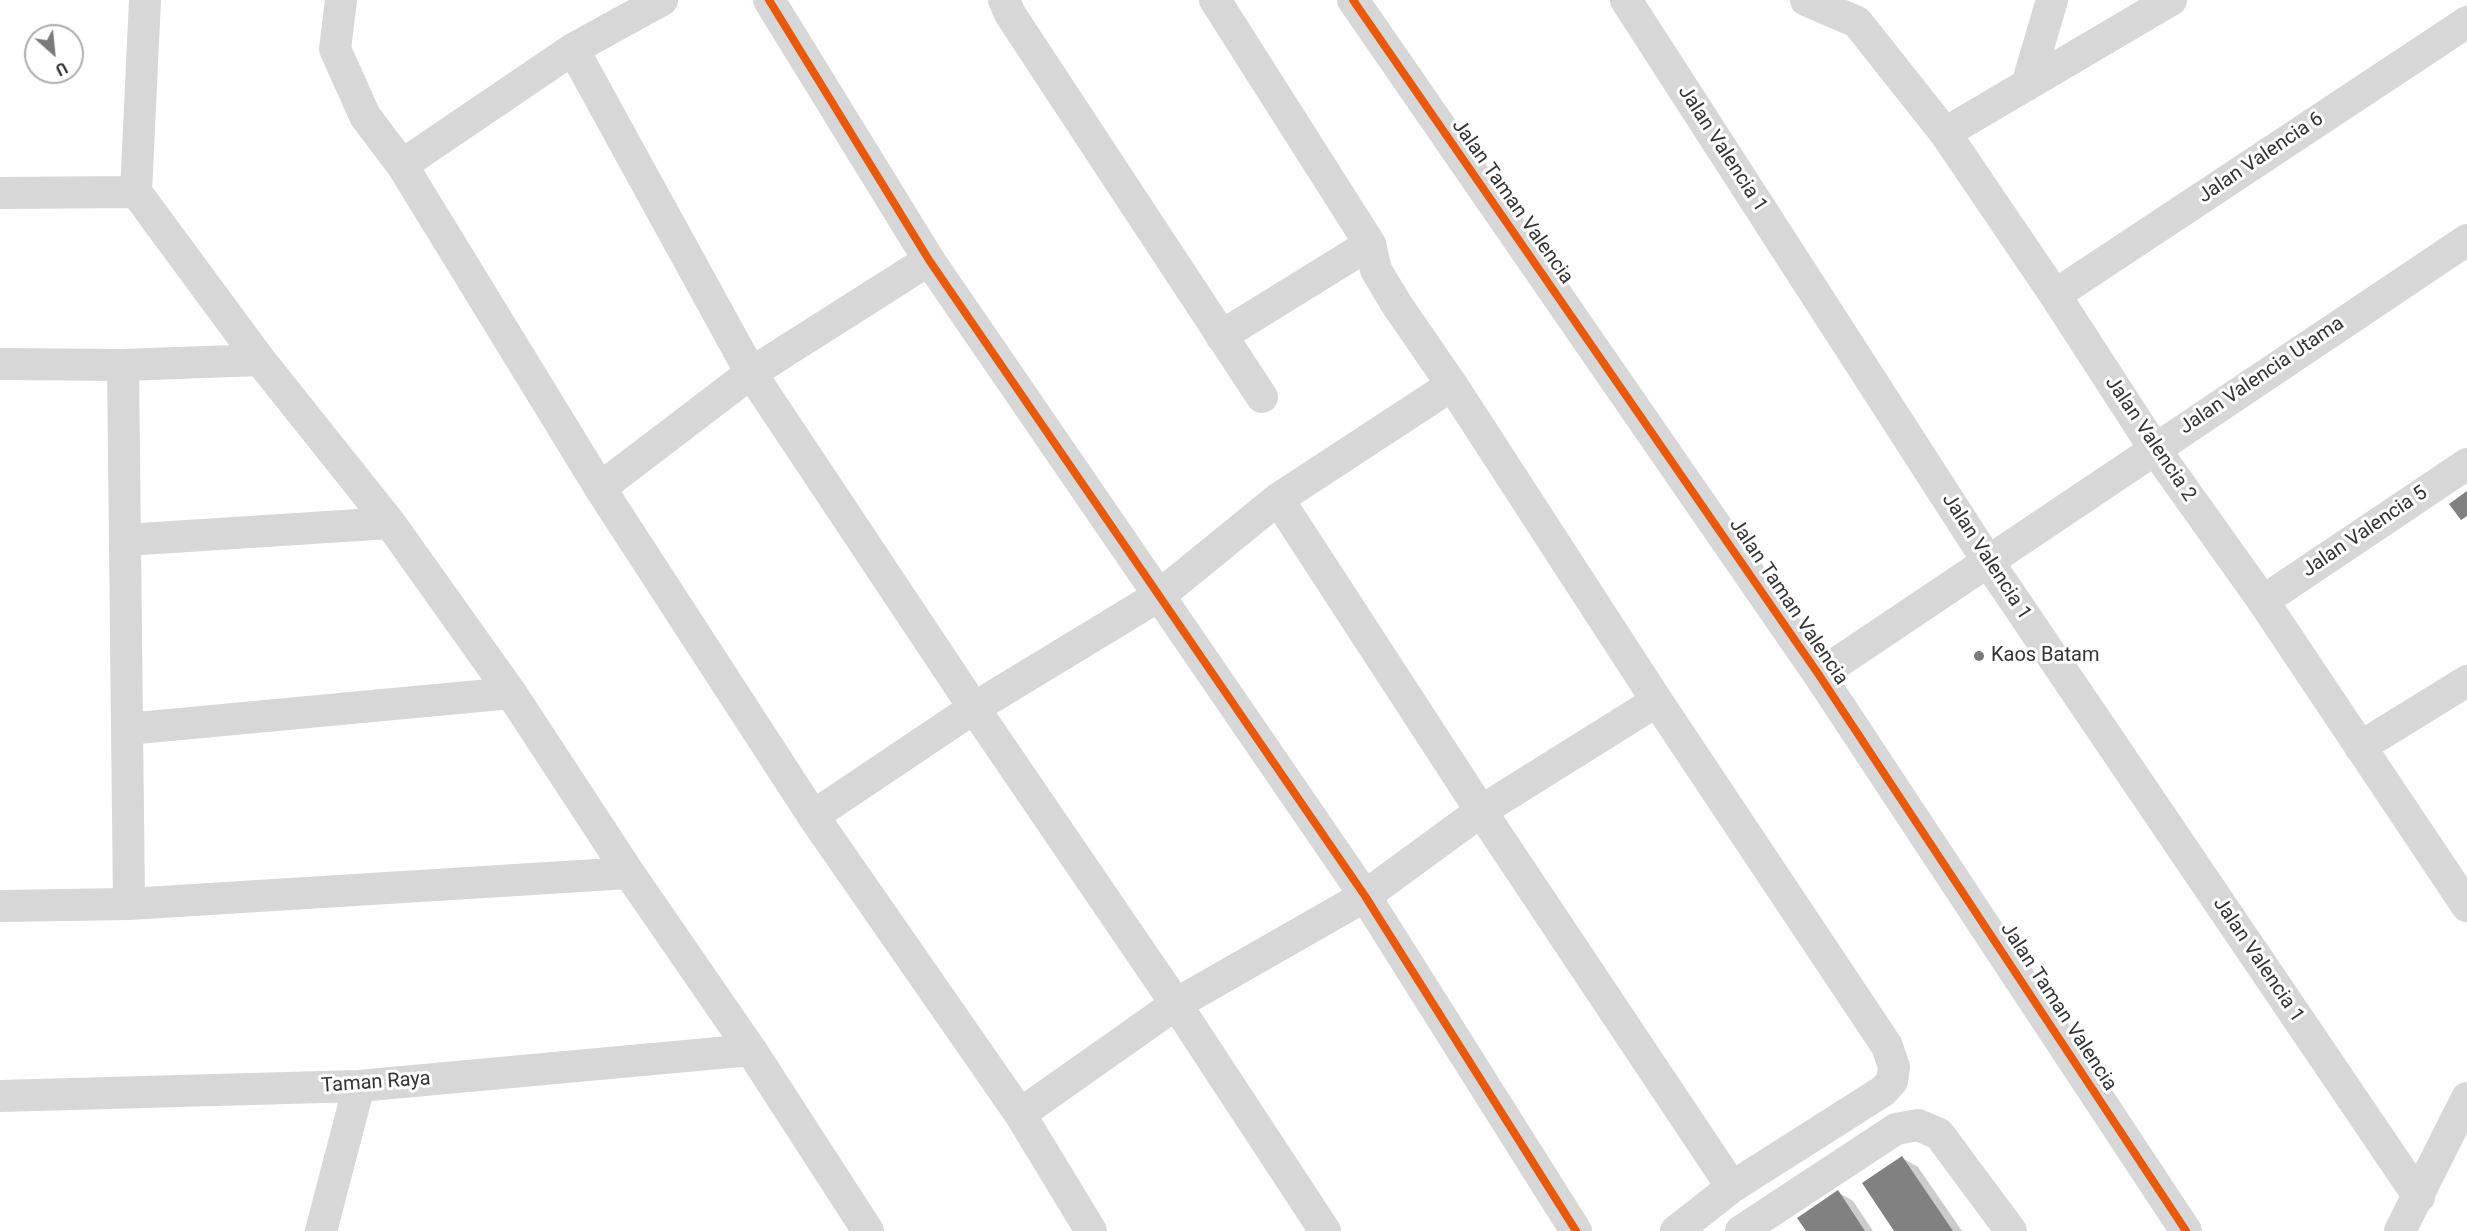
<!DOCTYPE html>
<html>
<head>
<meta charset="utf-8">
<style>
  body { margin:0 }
  #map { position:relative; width:2467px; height:1231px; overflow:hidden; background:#fff; font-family:Roboto,sans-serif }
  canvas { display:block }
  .north { position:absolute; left:24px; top:24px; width:60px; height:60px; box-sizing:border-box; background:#fff; border:2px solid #adadad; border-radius:50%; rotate:153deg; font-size:16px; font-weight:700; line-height:24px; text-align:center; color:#333 }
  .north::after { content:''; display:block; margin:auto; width:21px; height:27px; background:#7a7a7a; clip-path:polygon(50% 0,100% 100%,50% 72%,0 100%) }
</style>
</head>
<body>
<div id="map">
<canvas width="2467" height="1231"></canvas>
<div class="north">U</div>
</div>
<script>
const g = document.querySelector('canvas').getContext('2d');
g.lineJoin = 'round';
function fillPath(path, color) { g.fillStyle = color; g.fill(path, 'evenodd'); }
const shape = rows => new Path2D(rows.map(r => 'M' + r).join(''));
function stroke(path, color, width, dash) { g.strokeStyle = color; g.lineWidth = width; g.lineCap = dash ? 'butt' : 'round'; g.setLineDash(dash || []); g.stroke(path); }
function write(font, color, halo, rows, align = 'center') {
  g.font = font + ' Roboto,sans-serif'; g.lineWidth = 6; g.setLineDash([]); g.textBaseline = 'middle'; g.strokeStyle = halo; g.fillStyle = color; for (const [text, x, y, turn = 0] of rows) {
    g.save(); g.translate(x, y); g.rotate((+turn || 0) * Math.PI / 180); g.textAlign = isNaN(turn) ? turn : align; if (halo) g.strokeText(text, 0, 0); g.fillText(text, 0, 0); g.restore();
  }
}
fillPath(shape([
  [1902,1158,1918,1167,1962,1231,1896,1231],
  [1838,1192,1853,1201,1873,1231,1808,1231]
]), '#0003');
fillPath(shape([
  [2467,491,2467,516,2461,520,2449,504],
  [1902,1156,1953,1231,1894,1231,1862,1183],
  [1838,1190,1865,1231,1806,1231,1797,1218]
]), '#818181');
stroke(shape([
  [145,0,136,192,260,360,390,523,511,693,629,873,751,1050,868,1231],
  [341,0,335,49,365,116,402,165,600,488,813,816,1020,1114,1091,1231],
  [769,0,929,260,1365,896,1576,1231],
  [1004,0,1010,14,1262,397],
  [1353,0,1819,675,2186,1231],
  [1626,0,1989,563,2419,1197],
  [1806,0,1857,22,1945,133,2055,295,2154,448,2263,601,2467,906],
  [573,49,751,373,974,708,1176,1004,1325,1231],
  [2027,85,2052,0],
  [1945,133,2171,0],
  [402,165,573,49,662,0],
  [0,193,136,192],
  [2055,295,2467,22],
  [1221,336,1370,244],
  [0,364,123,365,260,360],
  [123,365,129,904],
  [1452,385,1657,701,1887,1046,1894,1067,1892,1081,1883,1091,1732,1187,1676,1231],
  [600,488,751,373,929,260],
  [1278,499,1481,811,1732,1187],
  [125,540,390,523],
  [2263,601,2467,464],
  [1819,675,2467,240],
  [127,729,511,693],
  [2360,747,2467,681],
  [813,816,974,708,1160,595,1278,499,1452,385,1397,305,1376,270,1370,244,1215,0],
  [0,906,129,904,629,873],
  [0,1096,359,1086,751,1050],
  [1020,1114,1176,1004,1365,896,1481,811,1657,701],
  [321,1231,359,1086],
  [1741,1231,1896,1129,1918,1125,1939,1134,2011,1231],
  [2400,1231,2467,1098]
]), '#d7d7d7', 32);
stroke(shape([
  [769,0,929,260,1365,896,1576,1231],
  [1353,0,1819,675,2186,1231]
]), '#e8590c', 8);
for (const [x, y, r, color] of [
  [1979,656,6,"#7a7a7a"]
]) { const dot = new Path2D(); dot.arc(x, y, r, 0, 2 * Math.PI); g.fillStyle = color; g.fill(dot); stroke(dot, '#fff', 2); }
write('20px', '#333', '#fff', [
  ["Jalan Valencia 1",1722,149,57],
  ["Jalan Valencia 6",2261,158,-34],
  ["Jalan Taman Valencia",1512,202,55],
  ["Jalan Valencia Utama",2262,376,-34],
  ["Jalan Valencia 2",2150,439,56],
  ["Jalan Valencia 5",2365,532,-34],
  ["Jalan Valencia 1",1986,557,57],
  ["Jalan Taman Valencia",1788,602,56],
  ["Jalan Valencia 1",2258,960,56],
  ["Jalan Taman Valencia",2058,1007,57],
  ["Taman Raya",376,1083,-4]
]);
write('20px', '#333', '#fff', [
  ["Kaos Batam",1991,656]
], 'left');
</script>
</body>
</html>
